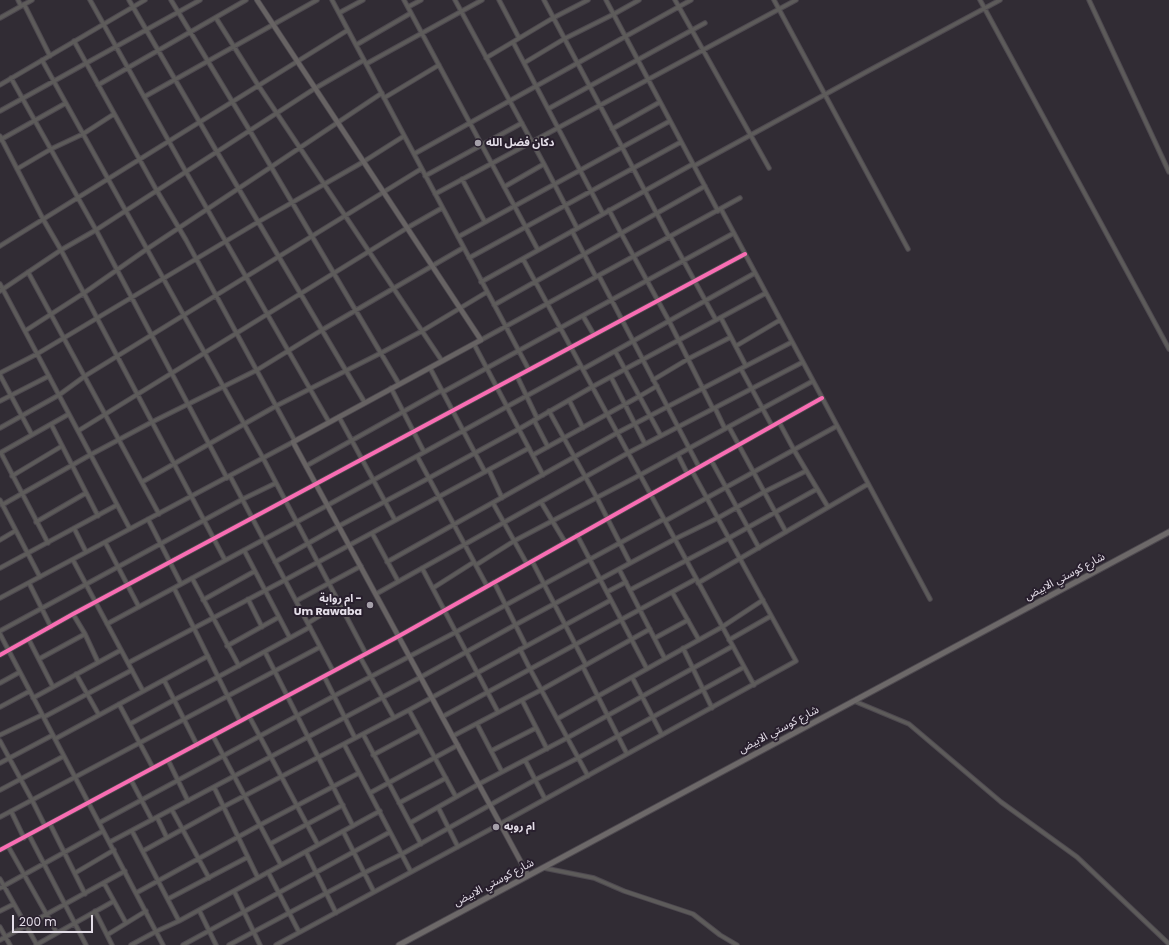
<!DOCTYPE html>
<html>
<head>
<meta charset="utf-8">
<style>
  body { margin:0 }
  #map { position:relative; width:1169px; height:945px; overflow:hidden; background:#312c34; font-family:Poppins,sans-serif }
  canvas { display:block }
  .scale { position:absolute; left:12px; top:915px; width:81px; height:18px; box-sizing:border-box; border:2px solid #e4dee8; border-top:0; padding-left:5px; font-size:12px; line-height:14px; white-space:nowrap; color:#e4dee8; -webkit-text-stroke:3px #281f2d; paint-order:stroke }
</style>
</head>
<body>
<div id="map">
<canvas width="1169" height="945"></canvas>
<div class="scale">200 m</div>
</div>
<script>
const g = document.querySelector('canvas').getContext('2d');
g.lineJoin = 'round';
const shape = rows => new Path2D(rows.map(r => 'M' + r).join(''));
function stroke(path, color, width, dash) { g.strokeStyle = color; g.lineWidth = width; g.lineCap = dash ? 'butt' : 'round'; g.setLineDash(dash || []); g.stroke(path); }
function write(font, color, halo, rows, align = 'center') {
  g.font = font + ' Poppins,"Noto Sans Arabic",sans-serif'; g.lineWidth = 4; g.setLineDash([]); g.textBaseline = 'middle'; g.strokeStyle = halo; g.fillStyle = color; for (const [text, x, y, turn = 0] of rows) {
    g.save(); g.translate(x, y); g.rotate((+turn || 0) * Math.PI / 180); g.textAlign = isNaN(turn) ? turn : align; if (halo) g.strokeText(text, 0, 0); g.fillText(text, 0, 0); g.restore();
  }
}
const minor = shape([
  [18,0,21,6],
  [90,0,186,172,329,422],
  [129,0,217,152,365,403],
  [171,0,250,131,399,384],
  [332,0,529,370],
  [404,0,538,250],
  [455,0,544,164,577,228],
  [499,0,519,38],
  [544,0,622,147,669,237],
  [606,0,718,211],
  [675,0,769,168],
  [774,0,908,249],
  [980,0,1169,349],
  [1089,0,1169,172],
  [24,4,50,56],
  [408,7,421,0],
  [339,13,363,0],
  [0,18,32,0],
  [216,18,258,85,442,361],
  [74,41,157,191,186,240,295,441],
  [513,42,603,214],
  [356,45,411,13],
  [486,58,553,18,588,0],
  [42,60,263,458,366,654],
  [524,63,564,39,614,14,639,0],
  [366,64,482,0],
  [11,78,96,230,227,478],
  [0,85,145,0],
  [98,85,246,0],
  [144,97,317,0],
  [384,98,439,65],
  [548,109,705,23],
  [0,111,200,0],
  [612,129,660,102],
  [0,136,43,219,61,250,225,560],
  [0,140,66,103],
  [414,154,691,0],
  [694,166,868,71,1000,0],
  [17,169,51,149,83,134,114,114],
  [425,176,522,123],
  [462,179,485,222],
  [504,187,544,164],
  [435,194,796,0],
  [721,209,930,599],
  [609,210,621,233,669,321,713,409],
  [572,231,596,277],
  [670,236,716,320],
  [458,237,670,121],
  [0,246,348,30],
  [469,258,681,142],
  [523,259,754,685],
  [28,272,159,514],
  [599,276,699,467],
  [481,282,693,164],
  [0,284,130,529],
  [0,291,61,250,96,230,314,89,364,60],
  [494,305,705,186],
  [583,316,594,335],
  [721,318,746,366],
  [25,331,84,293,147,249,271,167,382,93],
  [481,340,740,198],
  [474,344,543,475],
  [736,346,780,320],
  [615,351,661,436],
  [430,368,485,472],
  [583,369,755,273],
  [741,369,772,426],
  [0,373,37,354,258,222,363,162,404,136],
  [0,375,32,435],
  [517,376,537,418],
  [611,377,645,444],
  [653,380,688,359,731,337],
  [391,388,424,452],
  [443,392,734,233],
  [569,400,583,428],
  [0,401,49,376],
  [715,408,725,429],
  [549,411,597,498,630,563],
  [339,417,395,520],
  [534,420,548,447],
  [779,422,794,450,828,507],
  [51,424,98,516],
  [729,427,786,532],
  [0,428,59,395,85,376,421,169],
  [78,431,407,228,442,208],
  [0,453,69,414],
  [1,453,48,543],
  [533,455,640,396,657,386],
  [678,455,687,473],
  [417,456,487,586],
  [711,460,759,548],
  [306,466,442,390],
  [489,470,502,498],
  [12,476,62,446],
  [230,476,333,671],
  [142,482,276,406,381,353,422,331,487,292],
  [0,500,40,577],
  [541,502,565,542],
  [493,503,527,564],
  [2,505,90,455,152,422,257,370,288,351,322,330,463,248],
  [148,519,181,584],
  [665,521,837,426],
  [36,522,86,493],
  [74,528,86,552],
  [372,533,398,581],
  [577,535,647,669],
  [0,540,15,531],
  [105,542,139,607],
  [244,550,290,638],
  [73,560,143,691],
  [532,561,586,665],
  [275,562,339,526,429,478,519,429,592,387,766,293],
  [387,562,617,433,792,342],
  [476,565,514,541,640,475,813,381],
  [0,568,117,505],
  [422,568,498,712],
  [619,569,665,659],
  [192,578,239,666],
  [494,582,526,646],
  [29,583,51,627],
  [698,583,868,484],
  [174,588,240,721],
  [433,588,474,562],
  [630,590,729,538,817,489],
  [607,592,626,582],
  [672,592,699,640],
  [376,594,628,453,803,362],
  [0,598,293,442],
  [248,599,262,627],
  [203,600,255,571],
  [296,601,361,566],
  [73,614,85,634,98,662],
  [308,623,339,604],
  [107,624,328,505,581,366],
  [0,631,243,499,276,483],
  [0,634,163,945],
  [655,638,688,620],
  [29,640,53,687],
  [729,640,771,616],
  [227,646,279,617],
  [683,648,712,708],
  [520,649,530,669,588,776],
  [265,652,353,826],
  [0,655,73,614,745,254],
  [360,657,394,718],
  [39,659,85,634],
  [128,663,285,580,529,448],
  [583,667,627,754],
  [76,674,99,715],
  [324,676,355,738],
  [632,677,662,735],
  [164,680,197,745],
  [0,683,20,672],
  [33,698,121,650],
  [522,700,547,749],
  [854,701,909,724,1001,802,1077,857,1169,944],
  [119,704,153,768],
  [0,707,30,691],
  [409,710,456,797],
  [249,716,318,845],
  [44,717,132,670],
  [442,717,696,579],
  [557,719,722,627,763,600],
  [130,724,174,700,218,677,310,627],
  [477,724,502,772],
  [363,734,421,844],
  [0,735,42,715],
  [213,736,281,865],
  [453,736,541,690,650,629],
  [55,739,208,656],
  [0,741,32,800,45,826],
  [344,744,411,872],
  [491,751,536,728],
  [373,755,420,730],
  [168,760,188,801],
  [525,760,545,799],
  [0,763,53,735],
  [131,780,152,820],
  [214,787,258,878],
  [0,790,64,756],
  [370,793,458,745],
  [399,803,446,778],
  [438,807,458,847],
  [172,810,209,878],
  [11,811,24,838],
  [0,817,320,647],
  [157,817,167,838],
  [99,823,334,696,456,632,664,519],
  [410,823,479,784,567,738,733,646],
  [50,824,85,894],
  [132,831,179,921],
  [343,831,374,892],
  [29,835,86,945],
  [110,842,421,677,515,625,675,539,718,518,764,492,806,471],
  [270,844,343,805],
  [8,846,57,933],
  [0,850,399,636,822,398],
  [143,851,223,807,409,710,611,600],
  [306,852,336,913],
  [544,868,594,878,624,891,693,914,720,935,737,945],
  [268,872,299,932],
  [75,873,114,850],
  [0,879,37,945],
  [104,883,126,923],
  [0,888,103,831],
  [234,891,260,945],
  [136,893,260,825,359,773],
  [168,899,248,857],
  [199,910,216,945],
  [0,911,14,904],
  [95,911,112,945],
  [0,927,10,945],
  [107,935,146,911],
  [0,940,125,871],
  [36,945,114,901],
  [131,945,157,931,179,921,380,811],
  [183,945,390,832],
  [229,945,364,873,402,854,535,780,578,758,744,667],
  [276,945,500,824,796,661,692,471]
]);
const major = shape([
  [257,0,481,340,293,442,528,875]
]);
const highway = shape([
  [399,945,1169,532]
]);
stroke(minor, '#4e4950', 5.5);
stroke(major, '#4e4950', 6);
stroke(highway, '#4e4950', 7);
stroke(minor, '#5d5b5a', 3.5);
stroke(major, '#676363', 4.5);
stroke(highway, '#6d6969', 5);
stroke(shape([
  [0,655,73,614,745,254],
  [0,850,399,636,822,398]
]), '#f96db3', 4);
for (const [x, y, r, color] of [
  [478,143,4,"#a5a0a9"],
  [370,605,4,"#a5a0a9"],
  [496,827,4,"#a5a0a9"]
]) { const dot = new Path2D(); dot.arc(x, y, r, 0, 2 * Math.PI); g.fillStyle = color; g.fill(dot); stroke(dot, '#281f2d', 1.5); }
write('bold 11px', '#e4dee8', '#281f2d', [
  ["دكان فضل الله",486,143],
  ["ام روابة -",362,599,"right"],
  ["Um Rawaba",362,612,"right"],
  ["ام روبه",504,827]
], 'left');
write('11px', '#e4dee8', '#281f2d', [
  ["شارع كوستي الابيض",1065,577,-28],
  ["شارع كوستي الابيض",779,730,-28],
  ["شارع كوستي الابيض",494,883,-28]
]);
</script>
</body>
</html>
